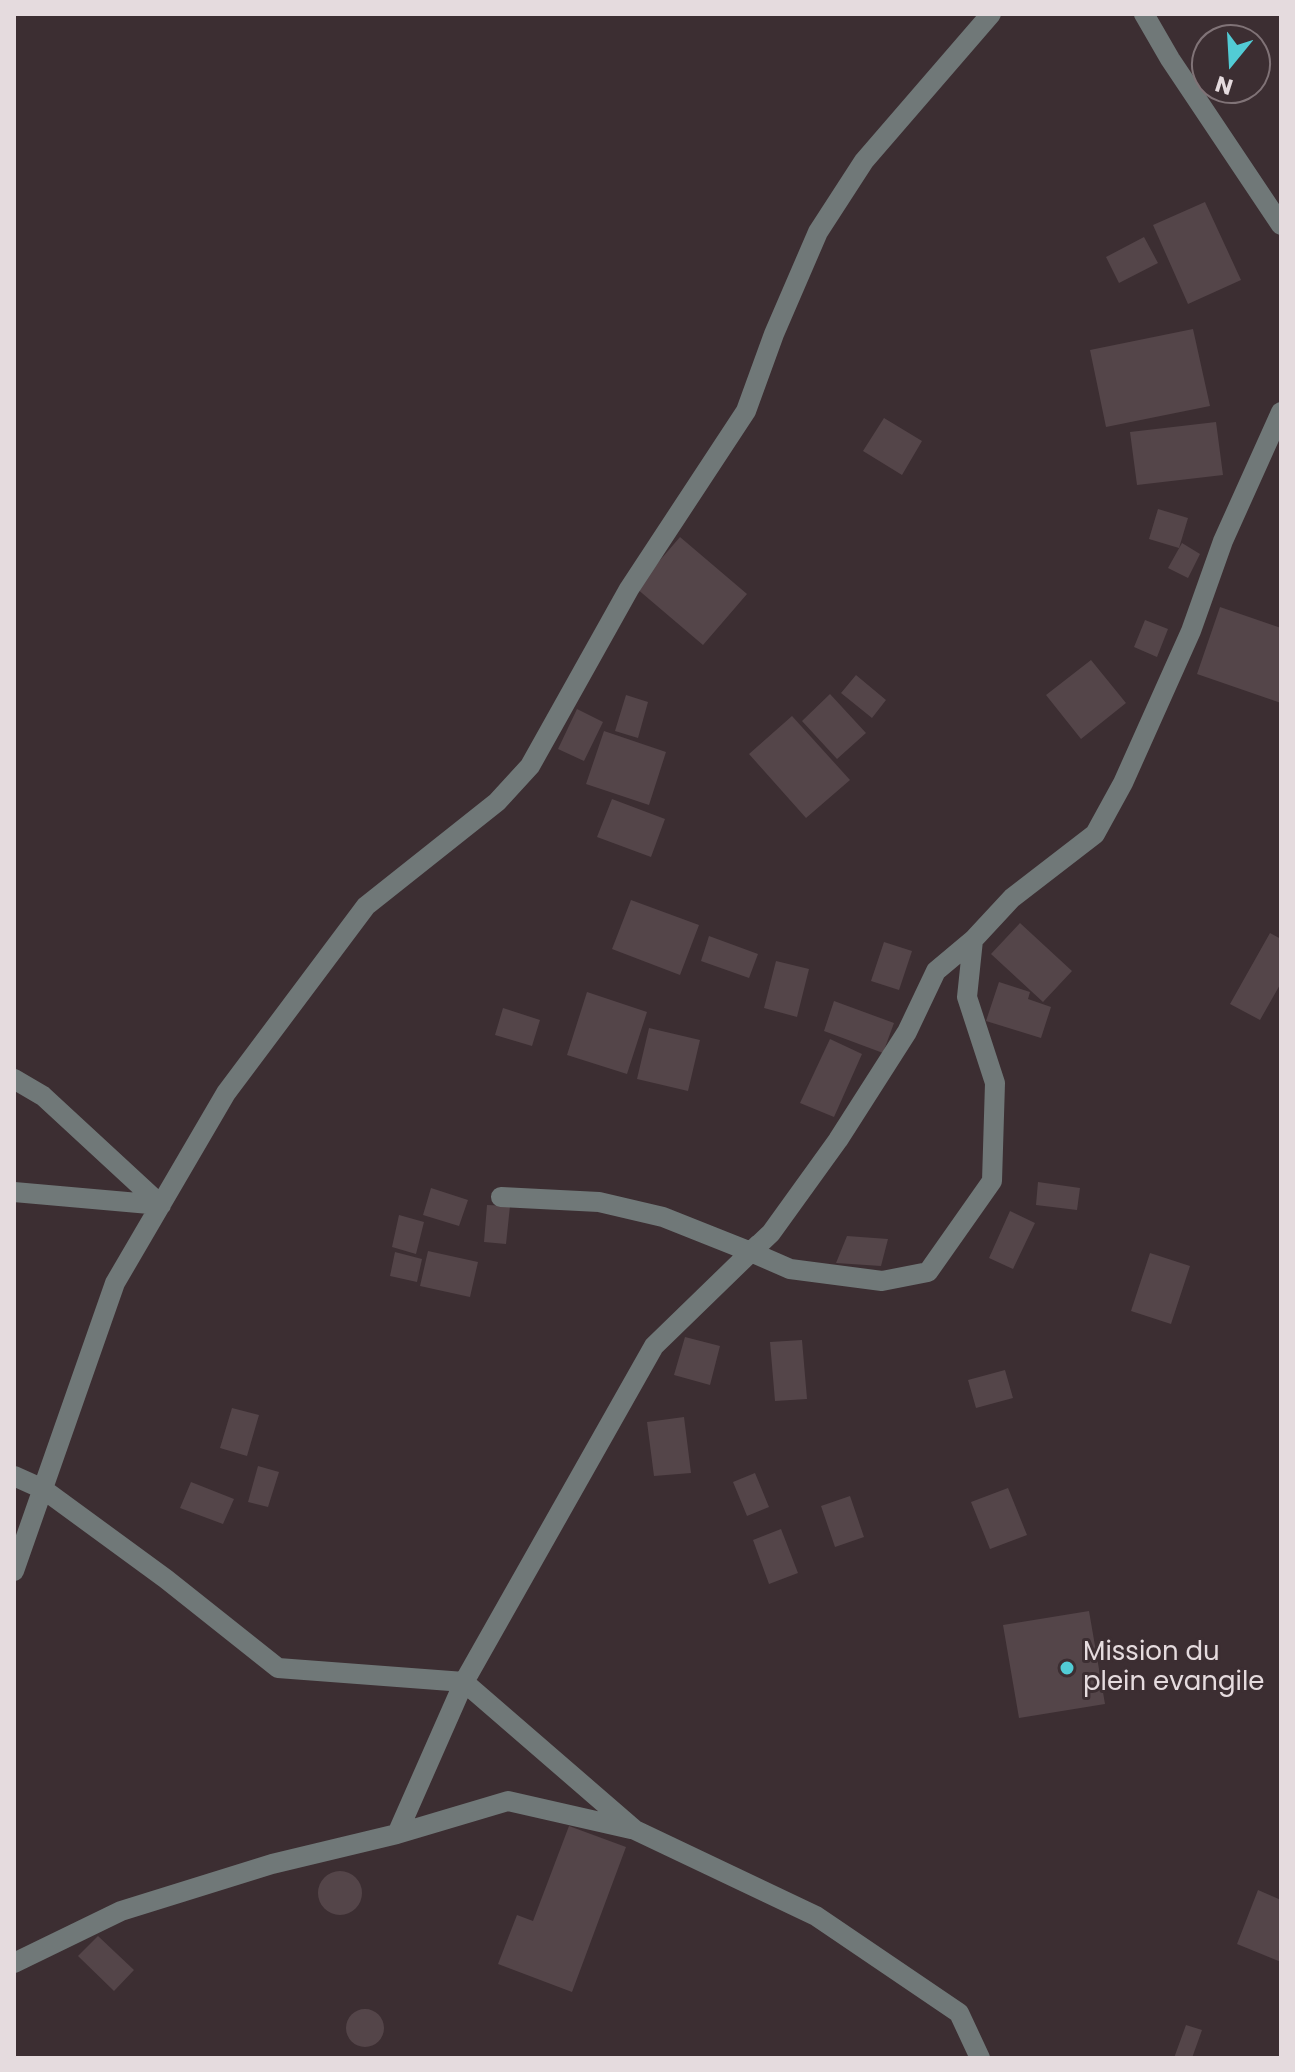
<!DOCTYPE html>
<html>
<head>
<meta charset="utf-8">
<style>
  body { margin:0 }
  #map { position:relative; width:1295px; height:2072px; overflow:hidden; background:#3c2e32; font-family:Poppins,sans-serif }
  canvas { display:block }
  .frame { position:absolute; inset:0; border:16px solid #e5dbde; pointer-events:none }
  .north { position:absolute; left:1191px; top:24px; width:80px; height:80px; box-sizing:border-box; background:#3c2e32; border:2px solid #807377; border-radius:50%; rotate:198deg; font-size:22px; font-weight:700; line-height:32px; text-align:center; color:#e5dbde }
  .north::after { content:''; display:block; margin:auto; width:28px; height:36px; background:#52ccd5; clip-path:polygon(50% 0,100% 100%,50% 72%,0 100%) }
</style>
</head>
<body>
<div id="map">
<canvas width="1295" height="2072"></canvas>
<div class="frame"></div>
<div class="north">N</div>
</div>
<script>
const g = document.querySelector('canvas').getContext('2d');
g.lineJoin = 'round';
function fillPath(path, color) { g.fillStyle = color; g.fill(path, 'evenodd'); }
const shape = rows => new Path2D(rows.map(r => 'M' + r).join(''));
function stroke(path, color, width, dash) { g.strokeStyle = color; g.lineWidth = width; g.lineCap = dash ? 'butt' : 'round'; g.setLineDash(dash || []); g.stroke(path); }
function write(font, color, halo, rows, align = 'center') {
  g.font = font + ' Poppins,sans-serif'; g.lineWidth = 6; g.setLineDash([]); g.textBaseline = 'middle'; g.strokeStyle = halo; g.fillStyle = color; for (const [text, x, y, turn = 0] of rows) {
    g.save(); g.translate(x, y); g.rotate((+turn || 0) * Math.PI / 180); g.textAlign = isNaN(turn) ? turn : align; if (halo) g.strokeText(text, 0, 0); g.fillText(text, 0, 0); g.restore();
  }
}
fillPath(shape([
  [1205,202,1241,280,1188,304,1153,225],
  [1144,237,1158,263,1119,283,1106,257],
  [1193,329,1210,406,1106,427,1090,350],
  [884,418,922,441,902,475,863,451],
  [1216,422,1223,475,1137,485,1130,432],
  [1158,509,1188,518,1179,548,1149,539],
  [680,537,747,594,703,645,636,588],
  [1182,543,1200,554,1188,578,1168,568],
  [1220,607,1281,628,1281,703,1197,674],
  [1145,620,1168,629,1157,657,1134,647],
  [1091,660,1126,703,1081,739,1046,695],
  [856,675,886,700,872,718,841,693],
  [830,694,866,733,837,759,802,721],
  [626,695,648,702,638,738,615,731],
  [577,709,603,722,584,761,558,749],
  [792,716,850,780,806,818,749,754],
  [604,731,666,752,649,805,586,784],
  [612,799,665,819,651,857,597,837],
  [631,900,699,925,680,975,612,949],
  [1020,923,1072,971,1043,1002,991,954],
  [1270,933,1281,939,1281,983,1260,1020,1230,1004],
  [709,936,758,954,749,978,701,961],
  [884,942,912,951,899,990,871,981],
  [776,961,809,969,797,1017,764,1008],
  [999,982,1030,992,1028,999,1051,1007,1041,1038,986,1021],
  [587,992,647,1012,627,1074,567,1055],
  [834,1001,894,1023,883,1053,824,1031],
  [503,1008,540,1020,532,1046,495,1035],
  [649,1028,700,1040,688,1091,637,1079],
  [830,1039,862,1054,834,1117,800,1103],
  [1038,1182,1080,1188,1077,1210,1036,1205],
  [431,1188,468,1200,459,1226,423,1215],
  [487,1205,510,1206,506,1244,484,1242],
  [1010,1211,1035,1223,1013,1269,989,1258],
  [399,1215,424,1222,416,1254,392,1247],
  [847,1236,888,1239,881,1266,836,1263],
  [428,1251,478,1262,470,1297,420,1286],
  [395,1252,422,1259,417,1282,390,1276],
  [1150,1253,1190,1266,1171,1324,1131,1311],
  [685,1337,720,1346,710,1385,674,1375],
  [802,1340,807,1399,775,1401,770,1342],
  [1005,1370,1013,1398,976,1408,968,1380],
  [232,1408,259,1415,247,1456,220,1448],
  [684,1417,691,1473,654,1476,647,1422],
  [258,1466,279,1472,268,1507,248,1502],
  [755,1473,769,1507,747,1516,733,1482],
  [191,1482,234,1499,223,1524,180,1508],
  [1008,1488,1027,1535,990,1549,971,1502],
  [850,1496,864,1537,835,1547,821,1506],
  [781,1529,798,1573,769,1584,753,1540],
  [1089,1611,1105,1704,1019,1718,1003,1625],
  [569,1826,626,1847,572,1992,498,1964,517,1915,533,1921],
  '318 1893a22 22 0 1 1 44 0a22 22 0 1 1-44 0Z',
  [1258,1890,1281,1900,1281,1962,1237,1944],
  [98,1936,134,1970,114,1991,78,1956],
  '346 2028a19 19 0 1 1 38 0a19 19 0 1 1-38 0Z',
  [1186,2025,1202,2030,1192,2058,1174,2058]
]), '#544549');
stroke(shape([
  [1144,14,1170,59,1281,225],
  [14,1079,43,1096,161,1205],
  [14,1192,161,1205],
  [501,1197,599,1202,663,1217,751,1252,771,1233,838,1140,907,1032,936,971,973,940,1012,898,1095,834,1123,783,1191,631,1223,541,1281,412],
  [751,1252,790,1269,882,1281,928,1272,992,1181,995,1083,967,997,973,940],
  [14,1476,43,1489,166,1579,278,1668,464,1682,635,1830,816,1916,959,2013,980,2058],
  [14,1571,115,1283,226,1093,366,906,497,802,530,766,629,589,746,411,774,334,818,232,864,161,991,14],
  [397,1834,464,1682,654,1346,759,1244],
  [14,1963,121,1911,272,1864,397,1834,508,1801,631,1829]
]), '#707878', 20);
for (const [x, y, r, color] of [
  [1067,1668,8,"#52ccd5"]
]) { const dot = new Path2D(); dot.arc(x, y, r, 0, 2 * Math.PI); g.fillStyle = color; g.fill(dot); stroke(dot, '#3c2e32', 3); }
write('26px', '#e5dbde', '#3c2e32', [
  ["Mission du",1083,1653],
  ["plein evangile",1083,1683]
], 'left');
</script>
</body>
</html>
